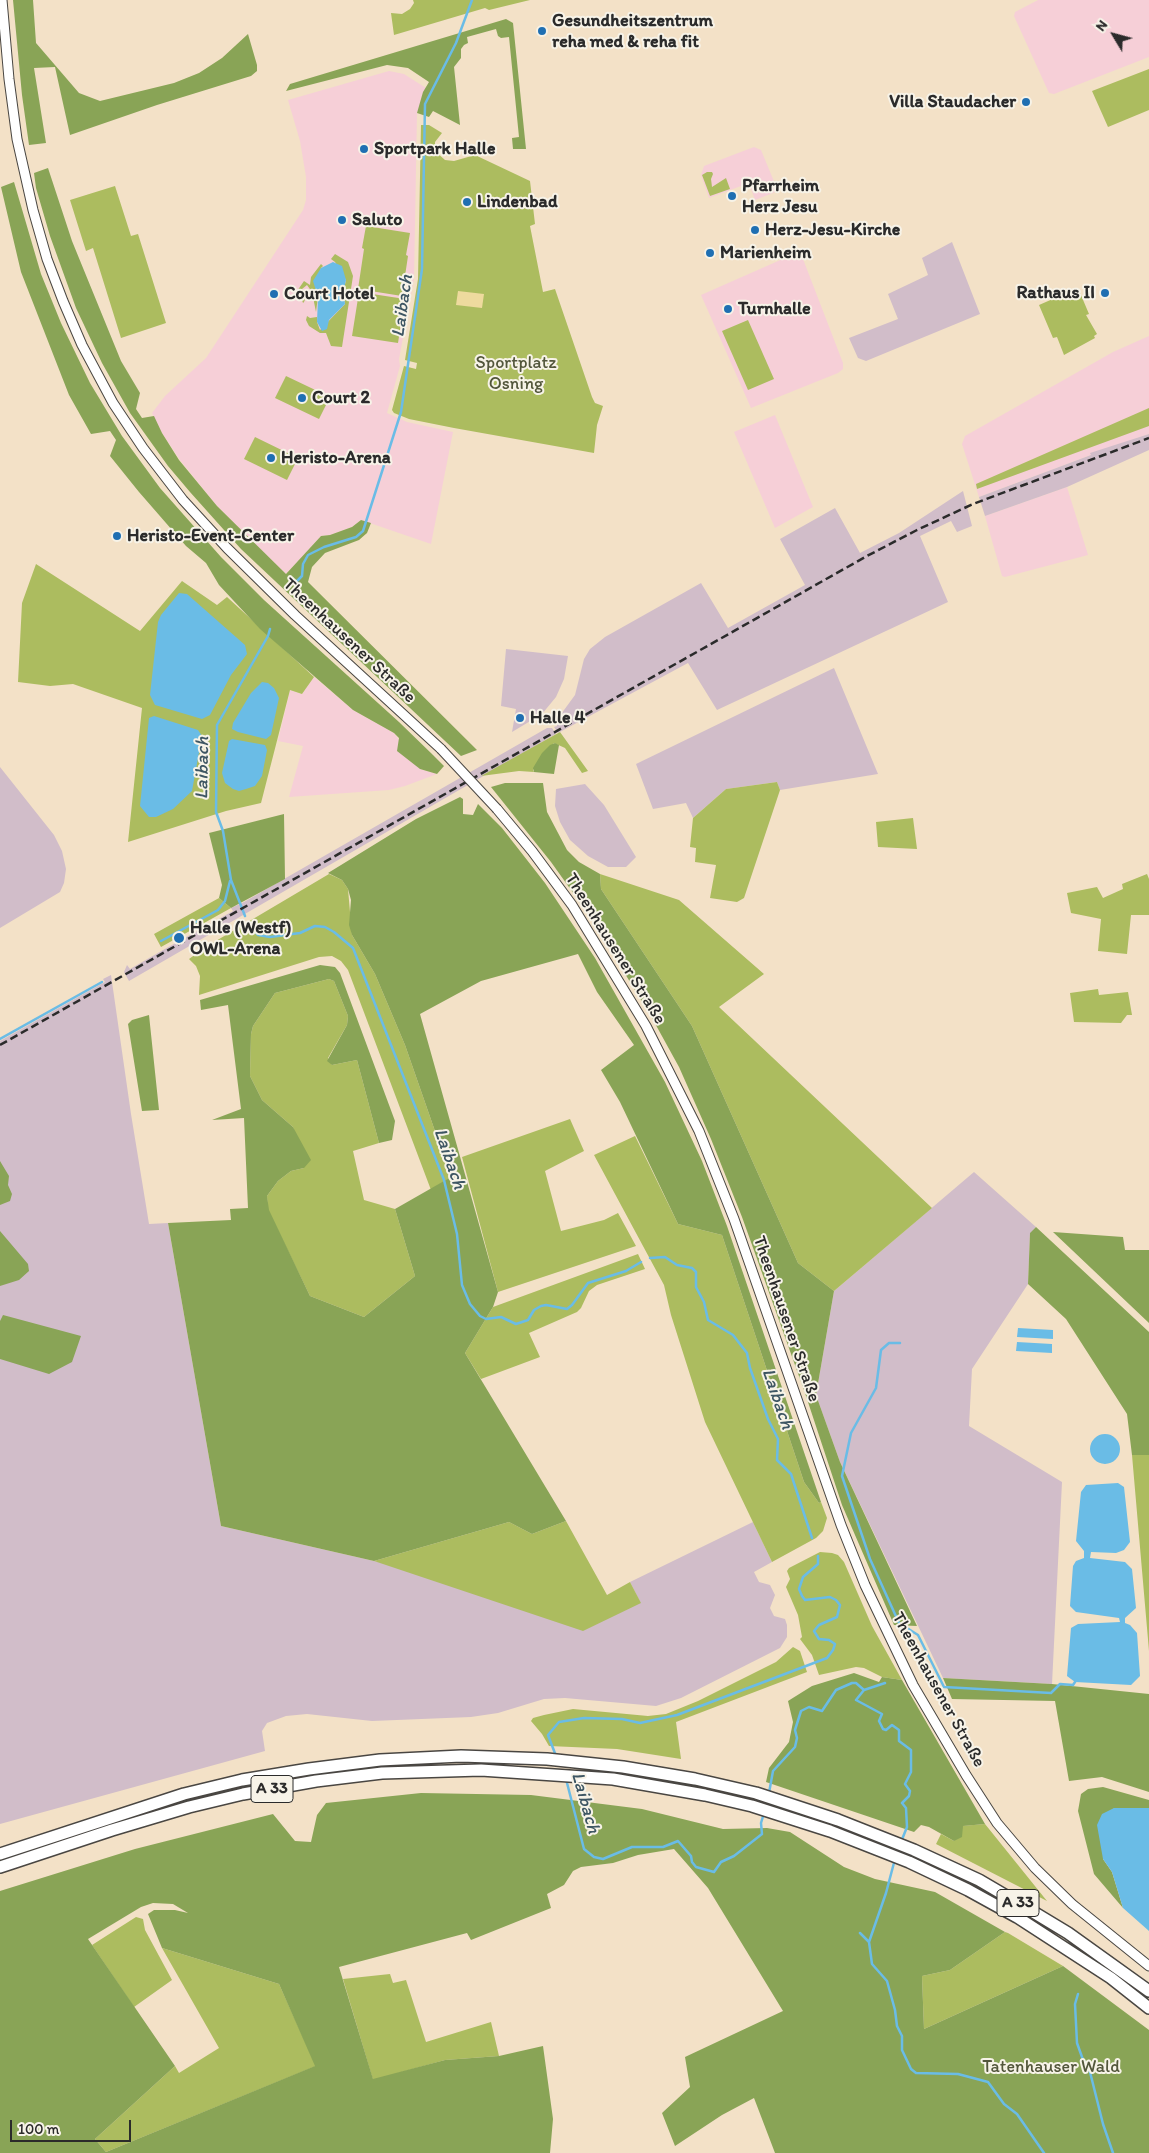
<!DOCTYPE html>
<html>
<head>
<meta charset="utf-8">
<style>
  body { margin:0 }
  #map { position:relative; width:1149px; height:2153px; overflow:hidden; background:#f3e1c7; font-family:Itim,sans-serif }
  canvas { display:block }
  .north { position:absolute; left:1089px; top:10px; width:50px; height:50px; -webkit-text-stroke:4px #f7f3e8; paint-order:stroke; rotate:307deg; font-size:14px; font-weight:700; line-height:20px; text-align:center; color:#2b2b2b }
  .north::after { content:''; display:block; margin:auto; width:18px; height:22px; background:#2b2b2b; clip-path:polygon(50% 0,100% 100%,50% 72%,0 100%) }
  .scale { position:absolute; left:10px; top:2120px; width:121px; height:22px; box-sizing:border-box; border:2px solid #2b2b2b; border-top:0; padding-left:6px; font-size:15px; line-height:18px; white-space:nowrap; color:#2b2b2b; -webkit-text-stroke:4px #f7f3e8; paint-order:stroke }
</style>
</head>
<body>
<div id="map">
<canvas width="1149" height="2153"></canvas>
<div class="north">N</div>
<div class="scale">100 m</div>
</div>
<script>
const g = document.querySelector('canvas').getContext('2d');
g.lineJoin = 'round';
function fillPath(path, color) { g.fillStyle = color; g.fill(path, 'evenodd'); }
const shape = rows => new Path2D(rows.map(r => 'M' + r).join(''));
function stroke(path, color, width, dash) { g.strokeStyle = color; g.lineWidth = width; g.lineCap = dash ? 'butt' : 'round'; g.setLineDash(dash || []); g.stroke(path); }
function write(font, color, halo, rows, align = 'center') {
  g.font = font + ' Itim,sans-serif'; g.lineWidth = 4; g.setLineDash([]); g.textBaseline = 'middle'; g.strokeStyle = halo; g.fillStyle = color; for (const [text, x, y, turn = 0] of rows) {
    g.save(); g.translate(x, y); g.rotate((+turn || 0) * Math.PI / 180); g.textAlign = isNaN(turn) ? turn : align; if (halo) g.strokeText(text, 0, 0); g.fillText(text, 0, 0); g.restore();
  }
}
fillPath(shape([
  [1038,0,1149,0,1149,57,1054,94,1049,93,1014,16,1015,12],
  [389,71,404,74,426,88,417,113,414,279,399,359,400,366,387,413,407,422,453,432,431,544,361,520,352,527,330,535,321,536,286,574,217,506,180,460,162,433,152,413,165,396,206,358,303,210,306,200,306,177,300,141,288,100],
  [754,147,761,150,778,191,755,200,749,183,709,198,701,175,704,166],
  [794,254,799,255,803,259,843,363,843,369,838,373,751,408,701,295],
  [1149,336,1149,434,1091,454,1091,455,979,497,962,444,965,436,1113,352],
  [775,415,813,507,775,528,734,432],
  [1067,487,1088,555,1005,577,1002,576,985,516],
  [314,677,353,710,394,733,420,769,437,774,405,786,389,790,289,797,303,746,278,741,290,690,302,694]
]), '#f6cfd7');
fillPath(shape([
  [952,242,980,314,866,361,858,358,849,338,898,319,888,294,928,275,922,258],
  [1149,434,1149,450,1067,487,985,516,979,497,1091,455,1090,453],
  [963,491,972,526,957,532,951,521,920,536,948,602,717,710,688,663,558,733,554,727,557,726,556,721,575,695,584,659,590,649,605,637,701,583,728,628,805,585,780,539,835,508,860,553,899,533],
  [506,649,568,656,564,679,556,697,542,714,512,732,516,709,501,706],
  [834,668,878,774,780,790,777,782,726,789,693,818,686,803,653,809,636,764],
  [547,728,552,728,556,734,129,981,124,972,127,965,130,969,163,950,233,911,231,908,244,902],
  [0,767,54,835,62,851,66,869,64,883,60,892,0,928],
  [585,784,604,805,636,857,626,867,608,867,588,856,570,840,560,822,555,806,556,789],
  [111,975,131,1114,149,1224,168,1223,221,1526,374,1561,640,1602,630,1582,753,1522,772,1562,754,1572,759,1582,770,1585,775,1595,770,1608,774,1616,785,1619,787,1625,787,1637,780,1648,681,1698,656,1706,565,1698,544,1699,498,1713,471,1717,372,1721,307,1714,286,1716,267,1723,262,1731,265,1751,0,1824,0,1041,105,982,103,979],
  [974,1172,1036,1227,1030,1234,1028,1284,972,1369,969,1426,1062,1482,1052,1684,943,1678,840,1462,816,1395,834,1291]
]), '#d1bdc9');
fillPath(shape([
  [413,0,530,0,489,10,485,8,394,35,391,13,402,14,410,9,414,3],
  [1149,69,1149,110,1108,127,1092,91],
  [421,125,429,125,442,133,435,142,435,147,436,152,445,160,454,161,475,155,530,181,535,224,530,226,543,292,555,289,592,397,595,403,603,406,597,425,594,453,454,428,409,419,394,413,392,410,404,366,416,369,417,363,405,360,418,279],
  [707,172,712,172,713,174,711,179,712,187,726,178,730,189,710,196,702,175],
  [115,186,131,236,138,234,166,323,121,338,93,248,86,251,70,200],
  [366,226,410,233,406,255,408,256,402,296,358,289,364,249,362,248],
  [335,254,348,262,353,276,342,347,331,346,326,333,320,333,309,326,306,320,307,316,310,318,317,317,317,322,320,330,345,304,343,293,346,280,335,262,331,259],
  [321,264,323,266,321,268,316,289,318,297,316,312,313,297,308,298,312,292,307,285,302,289,307,295,304,302,303,303,301,297,293,297,304,281,310,285,311,277],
  [1078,288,1089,314,1086,315,1097,334,1094,336,1095,338,1064,355,1057,337,1053,338,1039,305],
  [359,292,405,299,398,343,352,336],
  [748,320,774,379,748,390,722,331],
  [286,376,330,397,319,419,275,398],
  [1149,408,1149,426,977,489,976,484],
  [255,437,298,458,287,480,244,459],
  [36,564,140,631,182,581,217,605,227,597,314,677,302,694,290,690,261,803,226,811,128,842,142,708,73,684,50,686,18,682,22,603],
  [560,732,588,771,582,773,565,748,554,743,533,770,534,772,519,771,481,776],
  [777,782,780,790,744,898,737,902,710,898,716,865,695,862,696,848,690,847,693,818,726,789],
  [913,818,917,849,878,847,876,822],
  [329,874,342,880,348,889,352,935,375,974,405,1045,451,1177,431,1190,348,970,341,961,332,956,319,957,199,995,200,976,196,966,189,959,204,948],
  [600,874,679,900,764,974,719,1007,932,1208,834,1291,798,1263,692,1026,601,889],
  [1147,874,1149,879,1149,915,1131,915,1127,954,1098,951,1101,919,1071,913,1067,893,1097,887,1103,898,1123,889,1122,884],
  [219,898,231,908,161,947,154,934],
  [329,979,334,981,348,1016,347,1025,328,1058,332,1065,357,1060,379,1143,353,1151,364,1200,395,1209,415,1276,364,1317,310,1296,268,1210,267,1196,278,1181,291,1171,304,1168,293,1127,262,1100,250,1076,251,1034,253,1026,275,993],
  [1098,989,1099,995,1128,992,1132,1015,1127,1015,1121,1023,1074,1022,1070,993],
  [570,1119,584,1151,545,1171,561,1231,604,1220,618,1213,636,1246,498,1292,462,1157],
  [635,1136,678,1224,722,1235,804,1482,819,1503,821,1502,827,1518,823,1531,816,1538,772,1562,705,1422,671,1315,664,1285,594,1155],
  [638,1254,645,1269,597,1285,589,1291,581,1308,577,1312,529,1333,540,1357,481,1379,465,1353,493,1307],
  [1132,1455,1149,1455,1149,1651],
  [566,1521,607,1595,630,1582,641,1603,583,1631,374,1561,509,1522,532,1534],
  [820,1552,832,1553,838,1555,844,1562,872,1626,902,1680,882,1677,864,1668,856,1667,819,1675,812,1655,800,1639,802,1637,798,1615,786,1587,790,1579,787,1571,789,1568],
  [793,1647,800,1651,807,1672,676,1722,681,1759,617,1749,549,1746,542,1734,531,1721,533,1718,544,1715,573,1709,648,1716,666,1714,698,1701,776,1662],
  [985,1824,1047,1901,936,1844,941,1834,954,1841,962,1826],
  [136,1917,143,1919,145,1930,172,1980,134,2007,92,1945],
  [1005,1932,1008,1933,1063,1966,924,2029,922,1976,950,1970],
  [162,1948,279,1984,316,2066,106,2152,95,2139,175,2066,179,2073,219,2048],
  [390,1974,393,1983,406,1980,426,2042,491,2022,499,2056,445,2060,373,2080,343,1979]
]), '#acbc5f');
fillPath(shape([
  [13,0,33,0,36,43,79,93,100,101,174,83,199,73,222,58,248,34,257,65,257,71,251,76,157,105,70,135,55,67,34,68,46,143,29,145,22,95],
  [506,19,513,23,526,149,513,149,512,138,519,137,509,37,501,38,498,36,496,29,467,37,468,43,464,45,461,49,461,58,454,67,460,125,433,111,429,117,417,113,423,92,429,82,408,68,387,65,286,91,290,84],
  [48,168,72,241,121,361,140,393,136,409,142,418,154,416,162,433,179,460,217,506,286,574,321,536,330,535,352,527,361,520,371,523,367,533,359,540,325,553,312,567,308,582,477,750,461,756,241,549,190,492,168,466,130,413,102,363,76,308,50,236,36,188,34,173],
  [14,182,41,274,61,323,90,383,122,436,160,488,221,557,264,600,399,722,433,755,444,766,437,774,420,769,397,751,399,738,394,733,353,710,260,629,219,585,206,563,186,546,139,492,110,456,116,440,110,431,91,434,69,395,21,272,1,187],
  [555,743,559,745,554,774,534,772,533,768,542,753,550,745],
  [505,783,543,783,547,812,567,850,579,862,600,874,601,889,692,1026,798,1263,834,1291,816,1395,840,1462,917,1626,894,1625,842,1505,805,1393,742,1217,711,1139,679,1067,652,1018,591,918,551,862,491,787],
  [460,797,463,799,463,814,473,815,478,804,502,828,545,883,595,958,665,1082,702,1161,727,1226,821,1502,819,1503,804,1482,722,1235,678,1224,620,1102,601,1070,634,1045,597,992,578,954,481,981,420,1014,498,1292,493,1307,465,1353,566,1521,532,1534,509,1522,374,1561,221,1526,168,1223,231,1220,230,1209,248,1208,244,1118,212,1120,241,1109,228,1005,201,1010,200,1000,320,965,335,967,340,973,395,1121,392,1140,379,1143,357,1060,332,1065,327,1061,347,1025,348,1016,334,981,329,979,275,993,253,1026,251,1034,250,1076,262,1100,293,1127,311,1160,304,1168,291,1171,278,1181,267,1196,269,1210,310,1296,364,1317,415,1276,395,1209,451,1177,405,1045,375,974,352,935,349,925,351,900,348,889,342,880,328,873,416,819],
  [284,814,285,879,231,908,219,898,222,885,209,833],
  [149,1015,159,1110,142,1111,128,1024,132,1020],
  [0,1161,9,1176,8,1185,12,1194,10,1201,0,1205],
  [1036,1227,1149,1332,1149,1455,1132,1455,1127,1414,1066,1319,1028,1284,1030,1233],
  [0,1231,28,1264,29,1271,19,1280,0,1286],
  [1053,1232,1123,1237,1125,1250,1149,1250,1149,1323],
  [3,1315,81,1336,72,1362,49,1374,0,1359,0,1321],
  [854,1673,879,1682,882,1677,902,1680,985,1824,963,1826,962,1837,954,1841,929,1827,921,1825,914,1832,766,1782,769,1768,789,1742,793,1722,788,1701,812,1686],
  [943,1678,1052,1684,1149,1694,1149,1792,1102,1777,1069,1781,1055,1701,952,1699],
  [1103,1787,1149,1800,1149,1808,1114,1808,1103,1859,1112,1872,1123,1908,1094,1874,1078,1811,1081,1794,1088,1789],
  [421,1793,531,1795,642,1809,723,1829,767,1828,790,1832,844,1867,875,1879,935,1892,1005,1932,950,1970,922,1976,924,2029,1063,1966,1149,2030,1149,2153,775,2153,754,2098,722,2115,675,2146,662,2113,690,2087,685,2057,783,2011,708,1888,674,1849,638,1855,613,1863,581,1867,573,1871,564,1885,547,1894,551,1908,471,1940,467,1933,339,1967,373,2079,445,2060,499,2056,543,2046,553,2119,550,2153,0,2153,0,1891,135,1849,273,1814,295,1841,311,1842,317,1815,326,1803],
  [153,1903,173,1904,188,1913,175,1910,154,1910,148,1914,162,1948,279,1984,315,2066,106,2152,95,2139,175,2066,88,1939,141,1907]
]), '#89a456');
fillPath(shape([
  [458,291,484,294,482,308,456,305]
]), '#eeda9e');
fillPath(shape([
  [333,262,342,266,346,280,343,293,345,304,329,320,327,329,322,331,317,322,318,297,313,281,321,268],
  [179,593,187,594,245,645,247,654,231,675,210,715,202,719,155,705,150,695,158,622,161,615],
  [262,682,268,683,274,688,279,698,271,735,266,739,238,732,232,729,233,723,251,693],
  [154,716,198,730,202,736,192,791,173,809,156,817,149,817,140,806,149,718],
  [232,739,265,745,267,750,262,776,255,786,246,789,239,791,233,789,225,783,222,773,229,741],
  [1018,1328,1053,1330,1053,1339,1017,1337],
  [1017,1342,1052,1344,1052,1353,1016,1351],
  '1090 1449a15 15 0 1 1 30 0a15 15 0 1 1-30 0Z',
  [1118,1483,1124,1487,1130,1542,1124,1550,1116,1553,1091,1552,1090,1558,1125,1562,1132,1569,1136,1608,1125,1618,1125,1623,1130,1625,1137,1633,1140,1676,1131,1685,1075,1682,1067,1676,1071,1628,1078,1624,1120,1622,1119,1618,1076,1612,1070,1606,1073,1566,1076,1561,1084,1558,1084,1551,1076,1541,1081,1492,1086,1485],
  [1114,1808,1149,1808,1149,1931,1123,1908,1112,1872,1103,1859,1097,1825,1102,1814]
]), '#6abce6');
stroke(shape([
  [297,581,302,576,303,564,308,555,324,547,356,537,363,531,401,412,422,269,425,104,456,43,472,0],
  [245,916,231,880,223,831,216,812,217,725,268,636,270,629],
  [250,926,258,935,270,937,300,933,315,926,325,927,334,932,353,948,444,1180,457,1234,462,1285,470,1304,480,1316,486,1319,501,1317,516,1324,528,1320,534,1310,541,1306,546,1305,567,1309,572,1305,588,1283,626,1271,641,1262],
  [161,941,218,910,225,901,230,881],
  [0,1039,102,982],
  [650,1258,665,1257,677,1265,692,1268,696,1272,696,1287,704,1302,708,1320,733,1335,747,1353,750,1368,768,1419,778,1439,777,1460,791,1474,812,1538],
  [900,1343,889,1343,881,1350,876,1388,851,1433,842,1476,870,1559,899,1623,918,1635,944,1687,1051,1693,1060,1684,1073,1685,1075,1682],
  [864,1690,885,1683],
  [556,1756,548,1735,559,1722,584,1718,622,1719,640,1723,677,1715,827,1658,833,1650,835,1644,829,1640,819,1639,814,1631,819,1625,837,1617,840,1605,836,1600,830,1597,805,1600,802,1596,799,1589,803,1577,818,1564,818,1556],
  [566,1779,584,1849,594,1857,603,1859,632,1847,663,1847,678,1841,691,1856,692,1862,696,1867,714,1872,721,1862,734,1856,762,1834,761,1823,764,1813],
  [769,1793,773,1771,795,1747,797,1738,795,1730,801,1711,809,1707,822,1711,836,1690,852,1683,856,1683,864,1690,856,1700,882,1714,879,1721,883,1729,886,1730,892,1725,899,1730,899,1741,911,1750,911,1772,905,1784,910,1791,909,1796,902,1803,906,1808,907,1827,901,1842],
  [895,1859,886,1893,869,1942,872,1964,887,1981,895,2010,897,2026,902,2036,902,2050,911,2069,916,2073,958,2074,988,2082,1004,2104,1017,2114,1044,2153],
  [860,1933,869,1942],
  [1078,1994,1075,2004,1077,2043,1082,2057,1090,2072,1103,2124,1113,2153]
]), '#6abce6', 2.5);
const secondary = shape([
  [2,0,9,79,17,139,33,210,47,259,63,301,82,345,113,403,143,448,183,500,227,548,295,615,441,749],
  [497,809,532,851,572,905,646,1026,699,1131,734,1219,841,1525,865,1585,913,1685,966,1775,997,1823,1035,1868,1072,1904,1149,1966]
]);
const motorway = shape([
  [0,1854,184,1794,242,1780,309,1769,380,1760,461,1756,547,1759,623,1767,695,1779,756,1793,838,1820,914,1850,979,1880,1025,1907,1068,1933,1149,1991],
  [0,1867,112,1830,189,1807,243,1794,316,1781,382,1773,481,1770,613,1779,705,1795,752,1806,830,1831,909,1862,968,1890,1017,1917,1111,1978,1149,2008]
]);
stroke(secondary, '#494642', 11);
stroke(motorway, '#494642', 14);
stroke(secondary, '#fff', 9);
stroke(motorway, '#fff', 11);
stroke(shape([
  [0,1045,867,556,917,530,973,504,1149,438]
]), '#2b2b2b', 2.5, [8, 4]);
const secondaryBridge = shape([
  [441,749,497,809]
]);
stroke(secondaryBridge, '#494642', 11, []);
stroke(secondaryBridge, '#fff', 9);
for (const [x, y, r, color] of [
  [542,31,5,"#1f6fb2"],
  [1026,102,5,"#1f6fb2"],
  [364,149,5,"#1f6fb2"],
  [732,196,5,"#1f6fb2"],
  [467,202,5,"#1f6fb2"],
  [342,220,5,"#1f6fb2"],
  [755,230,5,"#1f6fb2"],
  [710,253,5,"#1f6fb2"],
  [1105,293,5,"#1f6fb2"],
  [274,294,5,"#1f6fb2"],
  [728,309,5,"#1f6fb2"],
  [302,398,5,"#1f6fb2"],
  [271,458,5,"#1f6fb2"],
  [117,536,5,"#1f6fb2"],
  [520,718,5,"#1f6fb2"],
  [179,938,6,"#1f6fb2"]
]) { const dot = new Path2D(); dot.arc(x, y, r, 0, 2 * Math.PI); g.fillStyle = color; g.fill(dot); stroke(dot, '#f7f3e8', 2); }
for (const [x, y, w] of [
  [272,1789,42],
  [1018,1903,42]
]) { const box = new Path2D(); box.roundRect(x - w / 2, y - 13.5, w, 27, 4); g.fillStyle = '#f7f3e8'; g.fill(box); stroke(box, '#2b2b2b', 1); }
write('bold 16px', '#2b2b2b', null, [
  ["A 33",272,1789],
  ["A 33",1018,1903]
]);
write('bold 18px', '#2b2b2b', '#f7f3e8', [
  ["Gesundheitszentrum",552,21],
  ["reha med & reha fit",552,42],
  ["Villa Staudacher",1016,102,"right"],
  ["Sportpark Halle",374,149],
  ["Pfarrheim",742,186],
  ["Herz Jesu",742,207],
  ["Lindenbad",477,202],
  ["Saluto",352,220],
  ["Herz-Jesu-Kirche",765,230],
  ["Marienheim",720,253],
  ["Rathaus II",1095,293,"right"],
  ["Court Hotel",284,294],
  ["Turnhalle",738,309],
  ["Court 2",312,398],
  ["Heristo-Arena",281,458],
  ["Heristo-Event-Center",127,536],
  ["Halle 4",530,718],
  ["Halle (Westf)",190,928],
  ["OWL-Arena",190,949]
], 'left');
write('18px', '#52563b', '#f7f3e8', [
  ["Sportplatz",516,363],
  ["Osning",516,384],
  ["Tatenhauser Wald",1051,2067]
]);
write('18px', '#2b2b2b', '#f7f3e8', [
  ["Theenhausener Straße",349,641,43],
  ["Theenhausener Straße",615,949,58],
  ["Theenhausener Straße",786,1319,71],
  ["Theenhausener Straße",938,1690,61]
]);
write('italic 19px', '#3e5663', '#f7f3e8', [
  ["Laibach",403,306,-82],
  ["Laibach",203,768,-89],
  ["Laibach",449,1159,71],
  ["Laibach",777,1399,71],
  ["Laibach",585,1803,74]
]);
</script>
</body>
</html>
